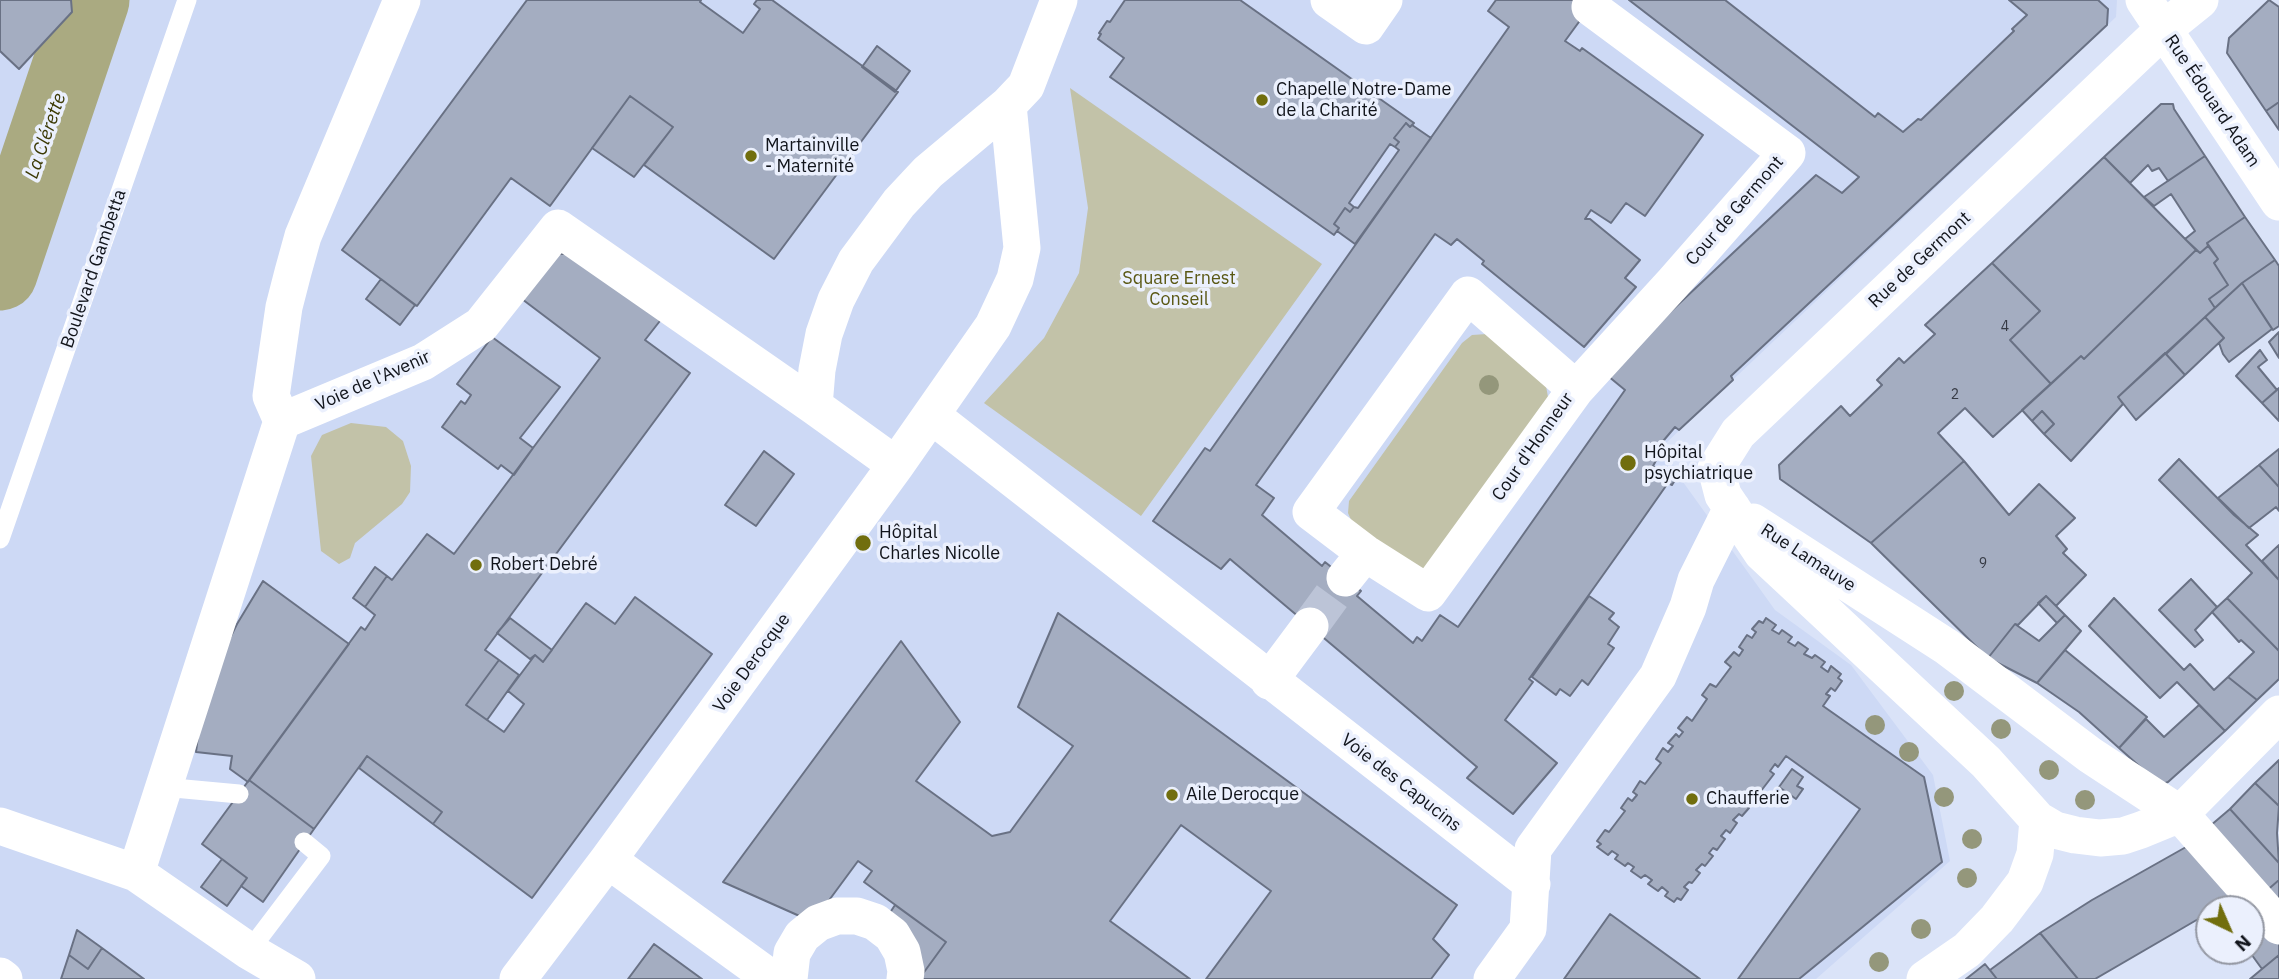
<!DOCTYPE html>
<html>
<head>
<meta charset="utf-8">
<style>
  body { margin:0 }
  #map { position:relative; width:2279px; height:979px; overflow:hidden; background:#dae3f8; font-family:"IBM Plex Sans",sans-serif }
  canvas { display:block }
  .north { position:absolute; left:2195px; top:895px; width:70px; height:70px; box-sizing:border-box; background:#ebf0fd; border:2px solid #9498a3; border-radius:50%; rotate:136deg; font-size:19px; font-weight:700; line-height:28px; text-align:center; color:#11141b }
  .north::after { content:''; display:block; margin:auto; width:24px; height:32px; background:#716e0e; clip-path:polygon(50% 0,100% 100%,50% 72%,0 100%) }
</style>
</head>
<body>
<div id="map">
<canvas width="2279" height="979"></canvas>
<div class="north">N</div>
</div>
<script>
const g = document.querySelector('canvas').getContext('2d');
g.lineJoin = 'round';
function fillPath(path, color) { g.fillStyle = color; g.fill(path, 'evenodd'); }
const shape = rows => new Path2D(rows.map(r => 'M' + r).join(''));
function stroke(path, color, width, dash) { g.strokeStyle = color; g.lineWidth = width; g.lineCap = dash ? 'butt' : 'round'; g.setLineDash(dash || []); g.stroke(path); }
function write(font, color, halo, rows, align = 'center') {
  g.font = font + ' "IBM Plex Sans",sans-serif'; g.lineWidth = 7; g.setLineDash([]); g.textBaseline = 'middle'; g.strokeStyle = halo; g.fillStyle = color; for (const [text, x, y, turn = 0] of rows) {
    g.save(); g.translate(x, y); g.rotate((+turn || 0) * Math.PI / 180); g.textAlign = isNaN(turn) ? turn : align; if (halo) g.strokeText(text, 0, 0); g.fillText(text, 0, 0); g.restore();
  }
}
fillPath(shape([
  [0,0,2117,0,2116,17,1664,445,1678,475,1775,610,1851,665,1933,775,1950,861,1816,979,0,979]
]), '#cdd9f5');
fillPath(shape([
  [1070,88,1322,264,1141,516,984,403,1044,338,1079,273,1088,208],
  [1487,334,1546,386,1548,397,1426,568,1409,569,1352,522,1348,513,1349,501,1462,343,1472,335],
  [351,423,386,427,403,441,411,466,410,492,402,504,355,543,350,558,339,564,321,551,311,456,322,435]
]), '#c2c2a8');
stroke(shape([
  [0,273,92,0]
]), '#aaaa81', 75);
const building = shape([
  [0,0,71,0,72,12,19,69,0,51,0,0],
  [527,0,701,0,700,2,743,33,760,9,754,4,757,0,772,0,898,92,774,259,644,165,673,127,630,96,550,206,511,178,417,306,342,250,527,0],
  [1125,0,1240,0,1414,123,1410,127,1406,123,1394,138,1399,142,1395,147,1390,144,1349,203,1354,207,1350,212,1345,208,1334,224,1339,228,1334,235,1110,77,1124,58,1098,39,1101,34,1099,33,1107,21,1110,22,1125,0],
  [1496,0,1595,0,1565,41,1580,51,1582,48,1703,135,1645,216,1626,203,1611,223,1591,210,1585,219,1590,219,1640,260,1625,278,1636,287,1584,347,1482,264,1484,261,1457,239,1451,245,1435,234,1256,485,1274,498,1262,515,1322,566,1325,562,1361,591,1357,596,1413,643,1417,637,1422,641,1440,615,1458,627,1625,390,1608,376,1668,314,1816,175,1842,193,1859,177,1629,0,1725,0,1875,117,1878,113,1903,132,1918,119,1921,120,2014,31,2012,29,2027,15,2009,0,2098,0,2108,9,2107,25,1731,376,1733,380,1679,430,1675,427,1653,453,1658,457,1653,466,1675,480,1672,485,1668,483,1635,530,1529,679,1533,682,1505,720,1557,763,1513,814,1467,778,1477,767,1230,559,1221,569,1153,521,1205,448,1210,451,1509,27,1488,11,1496,0],
  [2269,0,2279,7,2279,102,2266,111,2227,53,2229,38,2269,0],
  [877,46,910,71,895,92,862,67,877,46],
  [630,96,673,127,634,177,592,148,630,96],
  [2279,102,2279,130,2266,111,2279,102],
  [2161,104,2173,104,2174,109,2205,156,2168,181,2159,168,2152,171,2148,165,2130,183,2104,157,2161,104],
  [1406,123,1410,127,1412,125,1431,138,1355,244,1337,231,1339,228,1334,224,1345,208,1350,212,1354,207,1358,208,1399,150,1395,147,1399,142,1394,138,1406,123],
  [2205,156,2245,217,2207,243,2208,246,2200,253,2185,239,2195,231,2171,194,2154,206,2144,197,2205,156],
  [2104,157,2196,250,2084,359,2081,356,2051,384,2010,340,2040,311,1992,263,2104,157],
  [2245,217,2275,260,2242,283,2215,308,2209,299,2228,285,2214,263,2218,259,2207,243,2245,217],
  [2208,246,2218,259,2214,263,2228,285,2209,299,2215,308,2118,397,2123,404,2071,461,2044,434,2054,424,2042,411,2032,421,2022,410,2081,356,2084,359,2196,250,2200,253,2208,246],
  [558,254,571,254,663,317,645,340,690,373,485,650,499,660,466,705,504,732,524,704,508,691,535,655,543,662,586,603,615,624,635,597,712,654,532,898,433,824,442,812,367,756,314,829,249,780,361,627,365,630,375,615,365,607,387,576,392,580,427,534,454,554,600,358,518,296,558,254],
  [2275,260,2279,266,2279,326,2273,330,2242,283,2275,260],
  [1992,263,2040,311,2010,340,2051,384,1993,437,1965,408,1938,433,1964,461,1871,543,1780,479,1779,465,1841,406,1850,416,1882,385,1877,380,1899,358,1904,363,1935,334,1925,325,1992,263],
  [381,279,415,305,400,325,366,299,381,279],
  [2242,283,2272,329,2229,362,2223,354,2219,343,2224,338,2205,317,2242,283],
  [2205,317,2224,338,2185,375,2166,354,2205,317],
  [2279,332,2279,358,2269,342,2279,332],
  [492,337,560,387,520,438,533,448,514,475,501,465,498,469,442,427,461,401,465,404,471,395,457,384,492,337],
  [2260,350,2267,360,2258,367,2277,390,2262,403,2236,376,2260,350],
  [2165,353,2185,375,2136,420,2118,397,2165,353],
  [2279,388,2279,421,2262,403,2279,388],
  [2042,411,2054,424,2044,434,2032,421,2042,411],
  [2279,449,2279,487,2259,465,2279,449],
  [764,451,794,474,756,526,725,505,764,451],
  [2179,459,2234,515,2258,535,2246,545,2279,580,2279,651,2227,598,2252,573,2159,480,2179,459],
  [1964,461,2009,515,2039,484,2075,518,2056,536,2067,549,2063,553,2086,575,2056,606,2046,596,2018,625,2015,624,1988,658,1871,543,1964,461],
  [2259,465,2279,487,2279,511,2276,507,2249,528,2218,498,2259,465],
  [2279,545,2279,580,2262,561,2279,545],
  [375,567,387,576,365,607,353,598,375,567],
  [2191,579,2217,607,2195,630,2203,640,2195,647,2159,610,2191,579],
  [263,581,349,644,248,782,230,769,232,756,196,752,198,736,220,658,237,624,263,581],
  [1589,596,1614,613,1609,619,1619,627,1608,644,1614,648,1588,685,1582,680,1570,696,1560,689,1556,695,1532,677,1589,596],
  [2046,596,2065,615,2057,623,2038,603,2046,596],
  [2114,598,2184,670,2190,664,2214,690,2228,677,2257,700,2225,731,2177,682,2160,698,2089,626,2114,598],
  [2227,598,2279,651,2279,679,2257,700,2228,677,2254,652,2241,640,2239,642,2212,612,2227,598],
  [1058,613,1457,905,1433,939,1449,955,1431,979,1206,979,1271,891,1181,825,1110,921,1190,979,919,979,946,942,864,882,872,871,858,861,813,922,723,882,901,641,960,722,916,781,992,836,1010,832,1073,746,1018,707,1058,613],
  [2065,615,2081,631,2037,683,1988,658,2015,624,2039,641,2065,615],
  [510,618,552,650,543,662,535,655,530,659,497,633,510,618],
  [1766,618,1776,625,1772,630,1779,634,1782,630,1792,637,1788,642,1795,646,1798,642,1808,649,1804,654,1812,658,1815,655,1825,662,1821,667,1828,672,1831,666,1841,674,1838,678,1842,681,1835,691,1831,688,1826,694,1830,696,1823,706,1924,777,1942,862,1799,979,1738,979,1860,809,1786,756,1778,767,1775,764,1770,771,1774,774,1754,800,1751,797,1746,804,1749,808,1742,816,1739,814,1733,820,1737,823,1730,833,1726,830,1721,836,1725,839,1717,850,1713,848,1709,853,1713,856,1705,866,1702,864,1696,870,1700,873,1692,883,1689,882,1684,887,1688,890,1681,900,1677,898,1674,902,1665,896,1668,892,1662,887,1658,891,1648,884,1652,880,1645,875,1641,878,1631,871,1634,867,1628,863,1625,866,1615,859,1618,855,1612,851,1608,855,1597,847,1601,844,1597,841,1605,830,1609,832,1625,811,1621,808,1628,798,1632,801,1637,795,1633,792,1640,781,1645,784,1661,763,1656,759,1663,748,1668,752,1673,746,1668,743,1676,734,1679,737,1683,732,1678,728,1687,717,1692,721,1707,699,1702,695,1710,684,1716,687,1731,667,1725,662,1734,652,1739,656,1743,650,1739,647,1747,635,1752,638,1756,632,1752,629,1759,621,1763,623,1766,618],
  [2065,650,2147,717,2119,748,2079,712,2037,683,2065,650],
  [499,660,519,675,487,720,466,705,499,660],
  [2199,705,2225,731,2168,782,2163,784,2155,780,2119,748,2146,719,2164,737,2199,705],
  [367,756,442,812,433,824,359,768,367,756],
  [2279,760,2279,806,2255,783,2279,760],
  [1792,769,1803,777,1797,786,1803,789,1796,799,1779,787,1792,769],
  [249,780,314,829,263,902,241,886,247,878,202,844,249,780],
  [2255,783,2279,806,2277,833,2279,863,2230,809,2255,783],
  [2230,809,2279,863,2279,880,2264,893,2210,826,2230,809],
  [2186,847,2245,909,2209,909,2209,928,2200,918,2095,979,2078,979,2040,933,2092,900,2186,847],
  [222,859,247,878,227,906,201,887,222,859],
  [2279,880,2279,909,2264,893,2279,880],
  [895,905,946,942,919,979,890,973,880,928,895,905],
  [1610,914,1700,979,1564,979,1610,914],
  [2263,924,2279,942,2279,955,2262,969,2249,951,2251,932,2263,924],
  [77,930,102,948,88,969,69,955,77,930],
  [2040,933,2078,979,1997,979,1990,970,2040,933],
  [654,944,702,979,628,979,654,944],
  [102,948,144,979,61,979,69,955,88,969,102,948],
  [2279,955,2279,979,2250,979,2262,969,2279,955],
  [1985,964,1997,979,1966,979,1975,972,1985,964]
]);
fillPath(building, '#a4adc1');
stroke(building, '#697184', 2);
stroke(shape([
  [1310,626,1345,578]
]), '#bcc4d7', 37, [37, 18]);
stroke(shape([
  [0,539,187,0],
  [163,787,239,794],
  [249,951,321,856,304,842]
]), '#fff', 19);
stroke(shape([
  [1329,0,1366,26,1384,0],
  [2144,0,2279,202],
  [1576,389,1468,295,1311,512,1365,553,1428,593,1576,389,1673,283,1787,153,1590,7],
  [814,406,817,370,824,334,836,300,856,261,899,203,928,172,1008,105,1026,86,1059,0],
  [931,415,1532,884],
  [282,421,271,396,284,307,293,272,303,236,402,0],
  [1753,522,1947,647,2090,755,2180,814,2279,926],
  [1345,578,1365,553],
  [1269,681,1310,626],
  [2038,820,2055,830,2075,835,2100,838,2123,836,2141,830,2180,814,2279,714],
  [0,826,136,873,249,951,297,979],
  [608,860,772,979],
  [136,873,282,421,423,362,481,325,558,228,814,406,896,465],
  [0,976,4,979],
  [518,979,608,860,896,465,993,326,1015,279,1022,248,1008,105],
  [789,979,792,953,802,936,818,923,837,916,857,916,875,922,892,935,902,952,906,971,905,979],
  [1492,979,1528,929,1533,849,1658,676,1688,607,1696,580,1732,508],
  [1925,979,1967,950,1997,919,2025,882,2035,854,2038,820,1986,762,1762,553,1723,495,1716,468,1738,433,2164,29,2200,0]
]), '#fff', 37);
g.fillStyle = '#94977b';
for (const [x, y] of [
  [1489,385],
  [1954,691],
  [1875,725],
  [2001,729],
  [1909,752],
  [2049,770],
  [1944,797],
  [2085,800],
  [1972,839],
  [1967,878],
  [1921,929],
  [1879,962]
]) { g.beginPath(); g.arc(x, y, 10, 0, 2 * Math.PI); g.fill(); }
for (const [x, y, r, color] of [
  [1262,100,7,"#716e0e"],
  [751,156,7,"#716e0e"],
  [1628,463,9,"#716e0e"],
  [863,543,9,"#716e0e"],
  [476,565,7,"#716e0e"],
  [1172,795,7,"#716e0e"],
  [1692,799,7,"#716e0e"]
]) { const dot = new Path2D(); dot.arc(x, y, r, 0, 2 * Math.PI); g.fillStyle = color; g.fill(dot); stroke(dot, '#ebf0fd', 2.5); }
write('14px', '#363a44', null, [
  ["4",2005,327],
  ["2",1955,395],
  ["9",1983,564]
]);
write('18px', '#11141b', '#ebf0fd', [
  ["Chapelle Notre-Dame",1276,90],
  ["de la Charité",1276,111],
  ["Martainville",765,146],
  ["- Maternité",765,167],
  ["Hôpital",1644,453],
  ["psychiatrique",1644,474],
  ["Hôpital",879,533],
  ["Charles Nicolle",879,554],
  ["Robert Debré",490,565],
  ["Aile Derocque",1186,795],
  ["Chaufferie",1706,799]
], 'left');
write('18px', '#11141b', '#ebf0fd', [
  ["Rue Édouard Adam",2212,101,56],
  ["Cour de Germont",1735,211,-49],
  ["Rue de Germont",1920,260,-43],
  ["Boulevard Gambetta",94,269,-71],
  ["Voie de l'Avenir",373,381,-24],
  ["Cour d'Honneur",1533,447,-55],
  ["Rue Lamauve",1808,558,33],
  ["Voie Derocque",752,663,-54],
  ["Voie des Capucins",1401,783,38]
]);
write('18px', '#5a5814', '#ebf0fd', [
  ["Square Ernest",1179,279],
  ["Conseil",1179,300]
]);
write('italic 19px', '#3d3b06', '#ebf0fd', [
  ["La Clérette",46,136,-71]
]);
</script>
</body>
</html>
